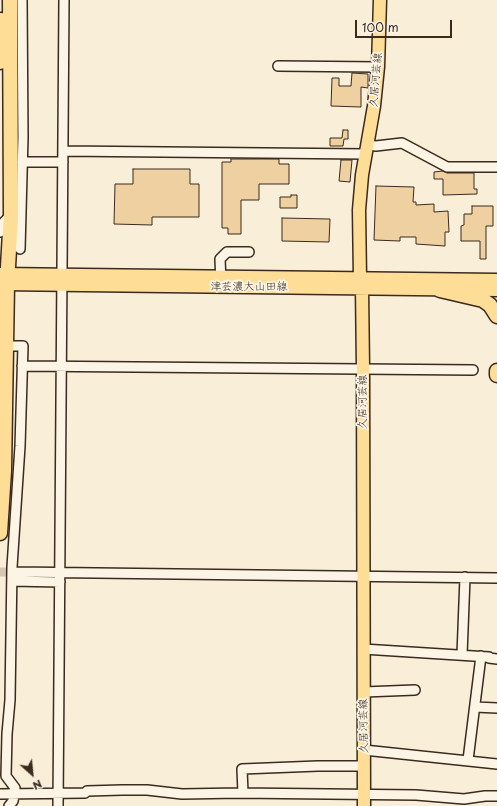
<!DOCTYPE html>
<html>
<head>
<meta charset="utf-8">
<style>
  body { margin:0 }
  #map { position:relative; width:497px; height:806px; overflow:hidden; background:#f9eed7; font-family:"Playpen Sans",sans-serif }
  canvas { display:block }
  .north { position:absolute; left:12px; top:754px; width:40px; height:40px; -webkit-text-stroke:3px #fcf5e5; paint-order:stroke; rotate:153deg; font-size:11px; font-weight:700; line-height:16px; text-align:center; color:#3b2a1e }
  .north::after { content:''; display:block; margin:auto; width:14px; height:18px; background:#3b2a1e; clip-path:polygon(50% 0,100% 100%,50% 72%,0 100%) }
  .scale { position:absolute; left:355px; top:20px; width:97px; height:18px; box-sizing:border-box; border:2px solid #3b2a1e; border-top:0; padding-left:5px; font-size:12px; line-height:14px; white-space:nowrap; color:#3b2a1e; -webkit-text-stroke:3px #fcf5e5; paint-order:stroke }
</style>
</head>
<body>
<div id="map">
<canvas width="497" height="806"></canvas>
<div class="north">N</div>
<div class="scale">100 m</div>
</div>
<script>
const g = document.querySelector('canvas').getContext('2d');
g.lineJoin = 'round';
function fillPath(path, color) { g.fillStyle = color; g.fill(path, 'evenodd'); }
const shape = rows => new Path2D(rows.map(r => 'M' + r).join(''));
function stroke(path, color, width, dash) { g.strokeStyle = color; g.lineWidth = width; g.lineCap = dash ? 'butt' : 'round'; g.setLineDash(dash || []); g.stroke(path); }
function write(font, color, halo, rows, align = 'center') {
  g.font = font + ' "Playpen Sans","Klee One",sans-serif'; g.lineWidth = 3.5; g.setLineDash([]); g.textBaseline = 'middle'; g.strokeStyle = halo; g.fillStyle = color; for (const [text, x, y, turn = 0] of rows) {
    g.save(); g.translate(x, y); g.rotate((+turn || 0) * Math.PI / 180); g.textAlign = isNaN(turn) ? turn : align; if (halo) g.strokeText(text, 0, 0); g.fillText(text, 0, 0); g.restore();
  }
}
const building = shape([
  [352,73,368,74,368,88,361,87,361,107,331,106,332,78,339,78,339,86,351,86,352,73],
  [343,130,348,130,348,139,344,139,343,146,330,146,330,138,342,138,343,130],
  [231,159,279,159,279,164,289,164,289,184,259,184,259,200,241,200,241,234,228,234,228,228,222,228,222,162,231,162,231,159],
  [341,160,352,160,350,182,339,181,341,160],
  [133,169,190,169,190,184,199,184,199,217,152,217,152,225,114,224,115,184,133,184,133,169],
  [443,171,447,173,474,173,474,189,477,189,477,194,443,195,443,179,434,179,434,172,443,171],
  [376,186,414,187,413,202,416,202,416,205,434,204,434,212,448,211,449,232,445,232,445,246,416,244,416,237,400,237,400,241,374,240,376,186],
  [291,195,297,195,297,208,280,208,280,197,291,197,291,195],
  [472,206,493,206,493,226,486,226,486,259,480,259,480,241,461,241,461,226,464,225,464,214,472,214,472,206],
  [282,218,330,219,329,242,282,241,282,218]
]);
fillPath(building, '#efd0a1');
stroke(building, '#3b2a1e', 1);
stroke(shape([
  [0,572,16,572]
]), '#d3c7b2', 9, [9, 4.5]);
const minor = shape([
  [278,66,378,67],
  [367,145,376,146,402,143,447,167,497,167],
  [63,151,365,154],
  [22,162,63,162],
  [0,232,4,222,10,216],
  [20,249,23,137,22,0],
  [221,283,220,259,227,252,249,252],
  [6,346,23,346,20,446,12,567,10,700,7,734,6,776,15,788,13,801,9,806],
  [22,366,473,370],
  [16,572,497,578],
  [12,581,60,582],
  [363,649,489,657,489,658,497,659],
  [462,655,465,577],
  [364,692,415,690],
  [475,707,497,708],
  [364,750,497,764],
  [468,760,481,656],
  [243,793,242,769,318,766,364,766],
  [0,794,85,793,87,791,122,790,147,790,182,794,239,793,416,795,464,799,485,796,497,796],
  [58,806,64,0]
]);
const major = shape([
  [0,274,497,280],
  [0,284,497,290],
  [364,806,363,369,362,288,360,278,359,210,362,175,374,106,378,67,380,0]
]);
const highway = shape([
  [0,62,1,20],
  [440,290,483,300,490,305,497,316],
  [497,371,497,375],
  [0,533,4,471,7,284,11,215,10,0]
]);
stroke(minor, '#3b2a1e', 12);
stroke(major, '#3b2a1e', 15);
stroke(highway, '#3b2a1e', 17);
stroke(minor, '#fcf5e5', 9);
stroke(major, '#fedd96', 12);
stroke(highway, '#fedd96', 14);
write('11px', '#3b2a1e', '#fcf5e5', [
  ["久居河芸線",376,80,-85],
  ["津芸濃大山田線",249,287],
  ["久居河芸線",363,402,-90],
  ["久居河芸線",364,726,-91]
]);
</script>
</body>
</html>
